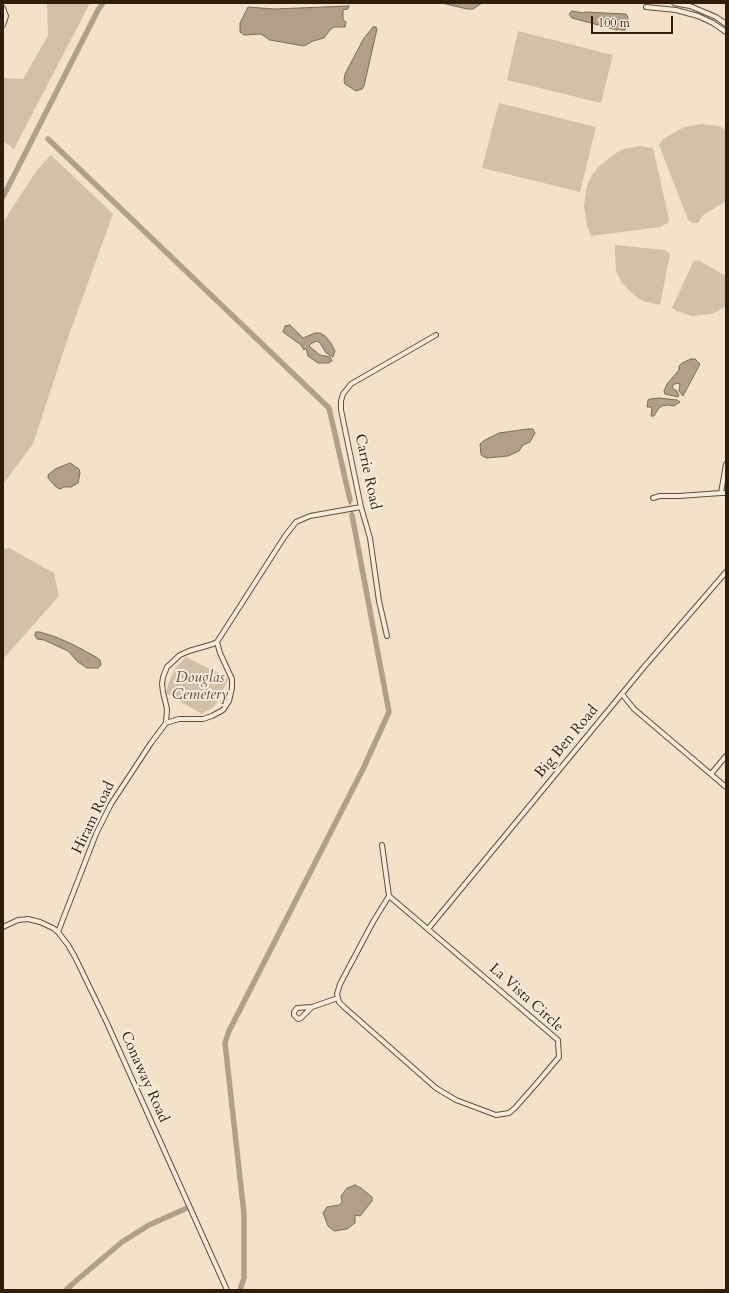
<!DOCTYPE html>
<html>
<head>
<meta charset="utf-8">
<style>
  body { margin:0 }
  #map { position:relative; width:729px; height:1293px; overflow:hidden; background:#f3e2c9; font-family:Cardo,serif }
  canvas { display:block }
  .frame { position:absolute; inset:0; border:4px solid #321c0c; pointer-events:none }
  .scale { position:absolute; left:591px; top:16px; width:82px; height:18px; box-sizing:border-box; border:2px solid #321c0c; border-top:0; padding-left:5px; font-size:12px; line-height:14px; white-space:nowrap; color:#321c0c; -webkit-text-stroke:3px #f7ecdc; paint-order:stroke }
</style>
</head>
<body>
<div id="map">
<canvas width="729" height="1293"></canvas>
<div class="frame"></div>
<div class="scale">100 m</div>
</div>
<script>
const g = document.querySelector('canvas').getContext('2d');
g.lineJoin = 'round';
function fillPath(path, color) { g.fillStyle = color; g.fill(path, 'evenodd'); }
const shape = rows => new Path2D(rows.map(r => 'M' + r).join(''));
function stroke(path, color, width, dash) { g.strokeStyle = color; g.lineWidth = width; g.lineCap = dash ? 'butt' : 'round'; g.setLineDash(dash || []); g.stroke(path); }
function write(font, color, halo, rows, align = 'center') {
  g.font = font + ' Cardo,serif'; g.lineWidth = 4; g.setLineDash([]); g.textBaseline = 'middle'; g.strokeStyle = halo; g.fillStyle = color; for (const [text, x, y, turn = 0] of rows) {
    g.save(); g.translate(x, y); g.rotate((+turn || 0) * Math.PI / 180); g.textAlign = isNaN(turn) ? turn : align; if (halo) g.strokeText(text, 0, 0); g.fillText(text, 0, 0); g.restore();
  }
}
fillPath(shape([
  [47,3,90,3,14,149,3,141,3,78,23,79,48,36],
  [518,31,613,55,601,103,507,80],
  [499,103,596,127,580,192,482,168],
  [702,124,719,126,726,130,726,201,702,216,698,223,692,223,688,220,659,145,663,139,684,127],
  [640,146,653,148,669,219,668,223,660,227,591,236,587,226,584,206,587,185,592,175,599,166,616,153,624,149],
  [51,155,113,214,70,332,33,444,3,484,3,222,37,170],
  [615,245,665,250,670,254,660,305,643,301,635,296,622,283,616,271,615,255],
  [698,260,726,276,726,306,720,310,711,314,692,316,677,311,672,308,693,262],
  [9,548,54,573,59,596,3,659,3,549],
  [186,657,229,678,215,706,202,714,166,693,169,682,176,667]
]), '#d2c0a9');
const water = shape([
  [442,3,482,3,473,9,467,9,442,3],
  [349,6,348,9,343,10,343,20,346,22,345,27,334,27,330,30,324,38,313,41,304,46,270,40,261,34,244,35,240,32,240,23,248,7,274,9,349,6],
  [572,11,583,13,585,12,626,14,628,17,627,24,625,30,621,30,619,29,617,30,572,18,569,14,572,11],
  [373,27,376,27,377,29,364,86,362,89,356,91,345,84,344,80,345,74,364,38,373,27],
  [290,325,303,338,315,333,320,333,325,336,331,343,335,351,333,357,326,353,320,343,317,341,312,343,309,346,320,355,330,357,332,361,328,363,318,363,308,356,306,348,304,350,301,345,283,332,285,326,290,325],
  [691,359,695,359,700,364,683,396,679,391,680,384,676,383,672,386,674,390,676,390,679,395,678,397,665,394,664,391,667,384,679,370,679,366,682,363,691,359],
  [659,398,677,400,680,402,674,406,667,405,662,406,658,409,654,416,651,416,652,407,647,407,648,400,650,399,659,398],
  [528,429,533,429,535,433,530,442,523,445,519,451,508,456,486,458,481,455,480,444,485,440,499,433,528,429],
  [70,463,79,469,80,473,78,483,71,487,64,487,60,489,56,487,48,478,48,475,55,469,70,463],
  [36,632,40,632,56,637,74,645,96,657,100,660,101,665,98,668,87,668,78,662,68,651,44,640,37,639,35,636,36,632],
  [355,1185,361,1188,372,1197,372,1201,360,1216,355,1215,355,1223,347,1229,334,1231,328,1226,323,1213,327,1207,339,1205,342,1202,341,1196,347,1188,355,1185]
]);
fillPath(water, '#b19f89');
stroke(water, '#7e6b57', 1);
stroke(shape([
  [350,500,350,504],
  [352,512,352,515]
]), '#7e6b57', 1.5);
stroke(shape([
  [48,139,329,408,350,500],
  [3,197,98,10,103,3],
  [66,1290,77,1280,122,1242,149,1225,185,1209],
  [240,1290,244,1278,244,1214,225,1043,229,1031,364,767,389,712,352,515]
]), '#b19f89', 5.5);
const minor = shape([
  [674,3,690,6,716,17,726,24],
  [646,7,676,10,698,16,713,23,726,32],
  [3,8,6,16,3,25],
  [721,493,726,464],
  [653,498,660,496,679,496,721,493,726,493],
  [387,636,379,601,370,538,361,507,341,410,341,401,343,394,351,384,436,335],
  [622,694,634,709,726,787],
  [166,723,179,719,203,719,212,716,223,710,229,701,232,688,232,679,220,653,217,642],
  [711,774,726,756],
  [382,845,389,896],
  [389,896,558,1040,559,1057,537,1083,515,1108,509,1113,496,1115,456,1100,436,1088,344,1007,339,1002,337,994,340,984,373,922,389,896],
  [3,927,18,920,28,919,40,922,53,928,58,932,68,945,75,957,107,1023,227,1290],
  [428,929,644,667,726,572],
  [58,932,96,834,111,804,151,743,166,723,167,709,163,692,162,684,163,677,167,667,180,655,189,651,213,644,217,642,285,536,296,522,310,516,361,507],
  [312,1007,301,1018,298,1019,294,1015,294,1012,297,1008,312,1007,338,998]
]);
stroke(minor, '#624e3b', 6);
stroke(minor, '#f7ecdc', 4);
write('15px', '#321c0c', '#f7ecdc', [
  ["Carrie Road",367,472,78],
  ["Big Ben Road",567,742,-50],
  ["Hiram Road",94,818,-64],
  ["La Vista Circle",526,998,42],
  ["Conaway Road",144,1077,66]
]);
write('italic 15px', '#624d3b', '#f7ecdc', [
  ["Douglas",200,679],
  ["Cemetery",200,696]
]);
</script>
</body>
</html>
